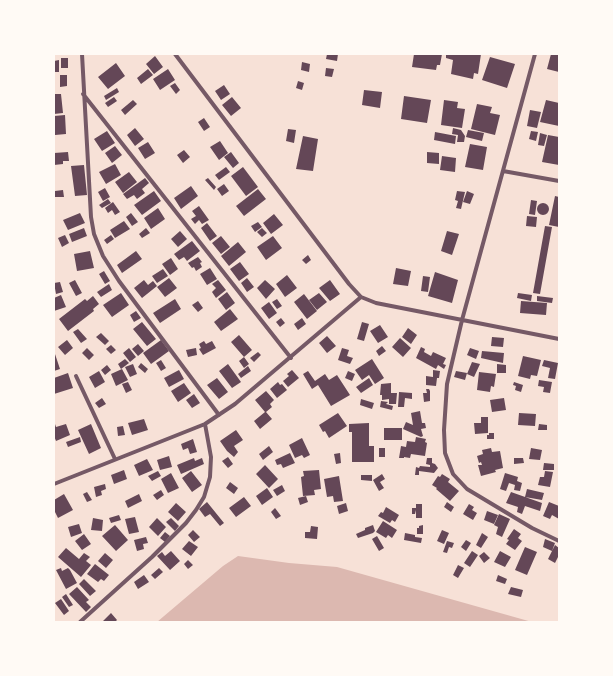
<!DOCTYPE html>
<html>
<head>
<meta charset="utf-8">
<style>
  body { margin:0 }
  #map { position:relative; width:613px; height:676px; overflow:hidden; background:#f7e1d7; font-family:"Nunito Sans",sans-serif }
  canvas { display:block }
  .frame { position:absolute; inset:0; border:55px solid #fffaf5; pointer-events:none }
</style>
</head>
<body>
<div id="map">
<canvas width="613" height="676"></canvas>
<div class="frame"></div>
</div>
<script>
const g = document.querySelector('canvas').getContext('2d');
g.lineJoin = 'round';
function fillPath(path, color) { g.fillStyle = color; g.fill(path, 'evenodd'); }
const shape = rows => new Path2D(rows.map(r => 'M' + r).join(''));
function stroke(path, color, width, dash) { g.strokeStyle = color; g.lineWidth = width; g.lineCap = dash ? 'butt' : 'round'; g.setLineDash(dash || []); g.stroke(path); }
fillPath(shape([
  [238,556,289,563,337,567,532,622,157,622,223,566]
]), '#dcb8b0');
fillPath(shape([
  [327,54,338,54,337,61,326,59],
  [414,54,442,54,440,65,437,65,436,70,412,67],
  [446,54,481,54,478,74,474,73,473,79,451,74,453,60,446,58],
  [551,54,559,54,559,72,547,69],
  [155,56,163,67,154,74,146,64],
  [490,57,515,64,507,88,482,80],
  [61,58,68,58,68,68,61,68],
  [59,60,59,72,54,72,54,61],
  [302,62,310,64,309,72,301,70],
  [116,63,125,76,108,89,98,77],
  [326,68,334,69,332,77,325,76],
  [148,69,153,75,141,84,137,78],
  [168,69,175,80,160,90,153,79],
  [60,75,67,75,67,86,60,87],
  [298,81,304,83,302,90,296,88],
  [175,83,180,90,176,94,170,86],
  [224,85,230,94,221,100,215,91],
  [117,88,119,92,106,100,104,96],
  [364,90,382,92,380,108,362,105],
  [54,94,61,94,63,113,54,114],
  [404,96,431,100,427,123,401,119],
  [114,97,117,101,108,107,105,103],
  [232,97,241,108,231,116,222,105],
  [133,100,137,104,125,115,121,110],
  [444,100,458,102,457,108,465,109,462,128,441,125],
  [546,100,559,103,559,126,540,122],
  [477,104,492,107,490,113,500,115,495,135,471,129],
  [530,110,541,112,537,128,527,126],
  [65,115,66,134,55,135,54,116],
  [204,118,210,127,204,131,198,122],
  [135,128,144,139,135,146,127,135],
  [453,128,461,130,465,136,464,142,457,142,458,135,452,134],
  [288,129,296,130,294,143,286,141],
  [468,130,484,133,482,141,466,137],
  [107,131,115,143,102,151,94,139],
  [531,131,538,132,536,141,529,139],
  [435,132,456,136,455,144,434,140],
  [540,133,547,135,544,146,538,145],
  [548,135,559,137,559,165,542,162],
  [303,136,318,139,313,171,296,169],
  [220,141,228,153,219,160,210,147],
  [148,142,155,153,145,159,138,148],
  [470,144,487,147,483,170,465,167],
  [115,146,122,155,112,163,105,153],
  [184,150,190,157,183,163,177,155],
  [68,152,69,161,63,161,63,164,54,165,54,153],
  [231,152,239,163,233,168,224,157],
  [427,152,439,153,439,164,427,163],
  [442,156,456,158,455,172,440,170],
  [115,164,121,175,106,184,99,172],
  [84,165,87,195,75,196,71,166],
  [226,167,230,172,219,180,215,175],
  [243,167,258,187,246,196,231,176],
  [129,172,137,182,123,193,115,182],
  [145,178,149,183,142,189,145,193,137,199,134,195,127,199,123,194],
  [208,178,216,187,214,190,205,180],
  [224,184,229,191,222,196,217,189],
  [191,186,198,196,181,209,174,198],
  [105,188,110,197,103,201,98,192],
  [258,189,266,199,244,216,236,206],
  [63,190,64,197,55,197,55,191],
  [154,191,161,201,142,215,134,205],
  [457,191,465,192,461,209,456,208,458,201,455,200],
  [467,191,474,194,470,204,463,202],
  [555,196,559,197,559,227,549,225],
  [108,199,111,203,102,208,99,205],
  [531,200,537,201,535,215,529,214],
  [113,202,120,212,115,215,112,210,108,213,105,208],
  '537 209a6 6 0 1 1 12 0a6 6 0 1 1-12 0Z',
  [199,206,209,220,202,224,199,220,195,224,191,219,196,216,192,211],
  [158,208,165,219,151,229,144,218],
  [80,213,85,223,68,230,63,220],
  [131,213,138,222,132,226,126,217],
  [274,214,283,225,271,234,263,223],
  [527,216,537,217,536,227,526,226],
  [124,221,130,229,115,238,110,230],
  [258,222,262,227,255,232,251,226],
  [207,223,217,236,210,241,201,228],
  [545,226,552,227,540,294,533,293],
  [84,228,87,236,72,242,69,234],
  [146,228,150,233,142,238,139,234],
  [262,228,267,233,262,237,257,232],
  [180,231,187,239,178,247,171,239],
  [447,231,459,234,452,255,441,251],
  [65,235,69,243,62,247,58,238],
  [111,235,114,239,107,244,104,240],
  [221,236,230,247,221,254,212,243],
  [273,236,282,248,266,260,257,247],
  [192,241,200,251,187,261,184,257,179,260,174,254],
  [238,242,246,252,229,266,221,256],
  [90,251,94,268,77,271,74,254],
  [136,251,142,259,122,273,117,265],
  [308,255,311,260,306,264,302,260],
  [198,257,202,262,200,263,202,267,196,271,194,267,192,268,188,263],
  [171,258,178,269,170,275,162,264],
  [240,262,249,274,239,281,230,269],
  [210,268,217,279,207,285,200,274],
  [396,268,411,271,408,286,393,284],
  [163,269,168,276,157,283,152,276],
  [104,271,110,281,105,284,99,274],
  [435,272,458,280,452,303,428,296],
  [287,275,297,288,285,297,276,284],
  [423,276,430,277,428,292,421,291],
  [169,278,177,288,165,297,157,287],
  [247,278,254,287,247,292,241,283],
  [75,280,82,293,76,296,69,283],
  [144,280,148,285,153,281,157,286,142,298,134,288],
  [218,280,226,290,216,298,212,292,216,288,212,284],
  [265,280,275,289,266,299,257,288],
  [330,280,340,294,330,301,319,288],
  [60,282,63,292,56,294,54,283],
  [109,284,112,290,101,297,97,292],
  [227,292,235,303,226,310,218,299],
  [121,293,129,305,112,317,103,305],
  [319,293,327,302,317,310,309,300],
  [518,293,532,295,531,301,517,298],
  [304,294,317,311,307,319,294,302],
  [61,295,66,307,54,311,54,298],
  [93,296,99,304,93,309,94,311,68,331,59,319,85,299,87,301],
  [537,296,553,298,552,303,537,301],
  [175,299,181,309,160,323,153,313],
  [277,299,282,306,277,309,272,302],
  [198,301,203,308,198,312,192,305],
  [521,301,547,303,546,315,520,313],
  [269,302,277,313,269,319,261,308],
  [230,309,238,319,221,331,214,322],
  [136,311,141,318,134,322,130,315],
  [281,318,285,323,280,327,276,322],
  [302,318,306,324,298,330,294,324],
  [142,322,156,339,147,346,133,329],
  [362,322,369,324,364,341,357,339],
  [380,325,388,337,378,343,370,331],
  [408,328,417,335,411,344,402,337],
  [78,329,87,339,81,343,73,332],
  [101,333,109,341,105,345,96,337],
  [239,335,252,350,244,357,231,342],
  [327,336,336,346,327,353,319,343],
  [492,337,504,338,503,347,491,346],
  [400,338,411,348,403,357,392,347],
  [67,340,73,348,65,355,58,347],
  [161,340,169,351,151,364,143,353],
  [204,341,206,344,212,341,216,348,203,355,199,349,201,348,199,344],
  [138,344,144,351,138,356,132,349],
  [111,345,116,350,111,354,106,349],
  [382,346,386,351,379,356,376,351],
  [421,347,425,349,424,352,431,356,433,352,446,358,443,364,446,365,444,369,438,365,436,369,416,358],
  [87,348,94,355,89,360,82,353],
  [129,348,136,357,130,362,123,353],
  [196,348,197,355,188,357,186,350],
  [342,348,349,350,347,356,353,358,350,364,338,360],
  [470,348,479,351,476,359,467,355],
  [54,351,60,369,54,371],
  [482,351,504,353,503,363,481,358],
  [258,352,261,355,254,362,250,358],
  [523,356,541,360,537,376,531,375,530,379,518,376],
  [244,357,249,364,244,368,239,361],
  [125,359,129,363,121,369,118,364],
  [372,359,384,378,375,384,369,375,362,380,355,370],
  [161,360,166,368,161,371,156,363],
  [544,360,558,363,555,379,548,378,550,368,542,366],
  [472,362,480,364,474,377,467,374],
  [141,363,148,369,145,373,138,367],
  [133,364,137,374,130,377,125,367],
  [228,364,241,382,232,388,219,371],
  [497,364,506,365,506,373,497,373],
  [107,365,111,370,105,375,101,370],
  [248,366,251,371,241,378,238,374],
  [122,369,128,380,116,386,111,374],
  [179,370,184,379,169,387,164,378],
  [292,370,299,378,288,387,283,381,289,376,287,374],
  [433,370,440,371,439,378,437,378,436,386,426,385,426,376,433,377],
  [99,371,105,382,95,388,89,377],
  [308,371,315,381,325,374,329,380,337,375,350,395,331,406,318,385,312,389,303,374],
  [348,371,355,374,352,381,345,378],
  [456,371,467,373,465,380,454,377],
  [479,372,496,374,494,387,491,386,490,392,477,390],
  [68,373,73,388,54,394,54,378],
  [217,378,228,392,219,399,207,385],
  [369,378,373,385,361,393,356,387],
  [539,380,552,382,550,393,543,392,544,387,538,386],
  [128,382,132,390,126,393,122,384],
  [278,382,280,385,282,384,287,390,277,398,270,389],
  [514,382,523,385,521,392,515,390,516,386,513,385],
  [184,383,191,393,178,402,171,391],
  [391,383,391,393,397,393,396,404,389,404,389,399,382,400,382,395,380,395,381,384],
  [426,389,429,389,430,391,430,401,424,402,423,393,427,393],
  [266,391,274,400,270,404,272,407,266,412,272,419,260,429,254,421,265,412,255,400],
  [399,392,412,393,412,399,405,398,404,407,398,407],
  [194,394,200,403,192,408,186,400],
  [102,398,106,404,99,408,95,403],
  [504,398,506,410,492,412,490,400],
  [361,399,374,403,372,409,360,405],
  [381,401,388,402,386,404,393,406,392,410,380,407],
  [420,411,422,423,425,423,426,428,421,429,423,436,421,437,403,429,406,422,413,425,411,413],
  [338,413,347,426,329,438,325,431,323,432,319,425],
  [519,413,536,414,535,426,518,425],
  [481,417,488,417,488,433,475,434,474,423,481,423],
  [144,419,148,430,132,435,128,423],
  [54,421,56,427,66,424,70,435,56,441,54,436],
  [369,423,369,446,374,446,374,462,352,462,352,432,349,432,349,424],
  [91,424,101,448,89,454,78,430],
  [539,424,547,425,547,430,538,430],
  [123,426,125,435,118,436,117,427],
  [384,428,402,428,402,440,384,440],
  [236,430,243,440,234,446,238,452,234,457,227,451,220,441],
  [489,433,494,433,494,439,487,439,487,435,489,435],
  [80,437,81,442,68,447,66,442],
  [416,437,426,439,425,442,427,443,425,456,411,454,410,458,404,457,404,458,399,458,401,446,406,447,407,441,415,442],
  [302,438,310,455,304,458,302,455,295,458,289,445],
  [193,439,197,452,190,454,188,448,183,450,181,444],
  [269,446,273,452,263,460,259,454],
  [379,448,385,448,385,457,379,457],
  [491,448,492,452,500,451,503,468,495,470,496,472,481,476,478,465,482,465,481,462,479,463,477,456,483,454,482,450],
  [531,448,542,450,540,460,529,459],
  [290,453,295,463,283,468,281,464,277,465,275,460],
  [340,453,341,463,336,464,334,454],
  [169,456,172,467,160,470,157,460],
  [228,457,233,464,228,468,222,461],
  [194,458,195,461,202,458,204,464,181,474,177,465],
  [427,458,432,458,432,463,435,464,438,468,434,473,419,471,419,475,415,475,416,467,419,468,420,466,430,467,430,465,426,464],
  [514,458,523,458,524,463,514,464],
  [147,459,153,470,139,476,134,465],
  [544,463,554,464,554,470,543,470],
  [265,465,278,479,269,488,256,474],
  [124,470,127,479,114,484,111,475],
  [319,470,321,489,314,490,315,495,303,496,301,477,304,476,303,471],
  [158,471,161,476,152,481,148,476],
  [191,471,202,485,192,492,182,478],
  [545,471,553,472,550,487,538,485,540,477,544,477],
  [171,473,179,488,168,493,161,479],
  [505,473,518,477,517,481,522,483,520,491,514,490,515,485,509,483,506,491,500,489],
  [382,474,385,479,380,482,384,488,379,491,373,480],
  [442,474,450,479,448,482,459,491,450,501,436,489,437,488,432,485,438,476,440,477],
  [361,475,372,475,372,481,361,480],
  [339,476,343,501,334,502,333,496,327,497,324,479],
  [230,482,238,488,234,494,226,488],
  [105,484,106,489,101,491,102,495,96,497,94,487],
  [282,485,285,491,277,496,273,490],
  [267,488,273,497,262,505,256,496],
  [527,489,544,493,542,500,525,497],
  [161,490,164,495,157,500,153,495],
  [87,492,92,500,87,502,83,494],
  [511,492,542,503,540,511,525,506,522,514,517,512,518,507,506,503],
  [64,494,73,510,58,518,54,510,54,500],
  [139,494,142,501,128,508,125,501],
  [306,496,308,502,300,505,298,498],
  [244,497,251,506,236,517,229,508],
  [207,502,224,523,220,526,210,514,205,517,199,509],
  [447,502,454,507,451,512,444,507],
  [549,502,559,506,559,519,552,515,550,519,543,516],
  [176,503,186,512,178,521,168,512],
  [346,503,348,511,339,514,337,506],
  [416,504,422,504,422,518,416,518,416,510,415,514,412,514,412,508,416,508],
  [469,504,474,507,472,510,477,513,473,520,463,514],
  [386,507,399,515,395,522,392,520,390,523,378,516,381,512,383,513],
  [275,508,281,516,276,519,271,512],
  [487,511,498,515,494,524,484,520],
  [499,514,510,519,502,537,496,534,498,527,494,525],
  [119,515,121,520,111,523,109,518],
  [135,517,139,532,129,534,125,519],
  [93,518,103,520,102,531,91,530],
  [157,518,166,527,158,536,149,527],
  [171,518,179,526,175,531,166,522],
  [383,521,397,530,392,538,388,535,386,538,376,532],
  [79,524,82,533,71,537,68,527],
  [115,525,128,540,116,551,102,536],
  [373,525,375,531,373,533,358,538,356,534,365,530,365,528],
  [423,525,423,534,417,534,417,528,419,528,419,526],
  [311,526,318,527,317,539,305,538,305,532,310,532],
  [514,529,521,534,518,538,522,541,515,550,506,544,509,540,507,539],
  [193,530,200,537,194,542,188,535],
  [442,530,449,533,444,544,437,541],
  [165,532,170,536,165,542,160,538],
  [405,533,415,535,415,537,422,538,421,543,404,540],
  [482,533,488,537,481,548,476,545],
  [84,534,91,544,82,550,75,541],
  [377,536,384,548,379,551,372,539],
  [146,537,148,543,143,544,144,549,137,551,134,540],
  [545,539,555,543,552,551,543,547],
  [466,540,471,543,466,551,461,547],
  [189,541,198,547,191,556,182,549],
  [447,541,454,543,452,548,449,547,447,553,443,552],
  [555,545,559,548,559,555,555,563,548,559],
  [525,547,537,552,527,575,515,570],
  [66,548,79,559,84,553,90,557,86,561,91,565,81,577,58,557],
  [171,551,180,561,170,570,157,556,162,552,165,556],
  [472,551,478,555,470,567,464,563],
  [500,551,511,557,505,567,494,562],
  [484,552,490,558,484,563,479,556],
  [105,553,113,560,106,568,98,561],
  [188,560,193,565,188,569,184,564],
  [95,564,109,575,104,581,101,579,98,582,87,574],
  [458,565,464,568,458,578,453,575],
  [61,568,62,571,68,568,70,570,77,583,66,589,56,570],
  [159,568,163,572,155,579,151,575],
  [144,575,149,582,138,589,134,582],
  [498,575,507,579,505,584,496,581],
  [84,579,96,591,90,596,79,584],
  [77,587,89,600,86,602,91,607,86,612,69,594],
  [511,587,523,590,521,597,508,594],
  [66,594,73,605,69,607,62,597],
  [61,599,69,611,64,615,55,603],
  [111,613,117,620,115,622,102,622]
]), '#644757');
stroke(shape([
  [82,54,91,217,94,234,103,256,119,281,219,415],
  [175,54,349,284,361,297,376,303,559,339],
  [535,54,462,320,447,384,444,430,445,453,453,474,467,489,532,528,559,541],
  [83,94,291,358],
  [503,171,559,181],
  [76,376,115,459],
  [54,484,205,424,235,404,361,297],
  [80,622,152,557,186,523,196,510,204,497,210,477,211,457,205,424]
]), '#755966', 4);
</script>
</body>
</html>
